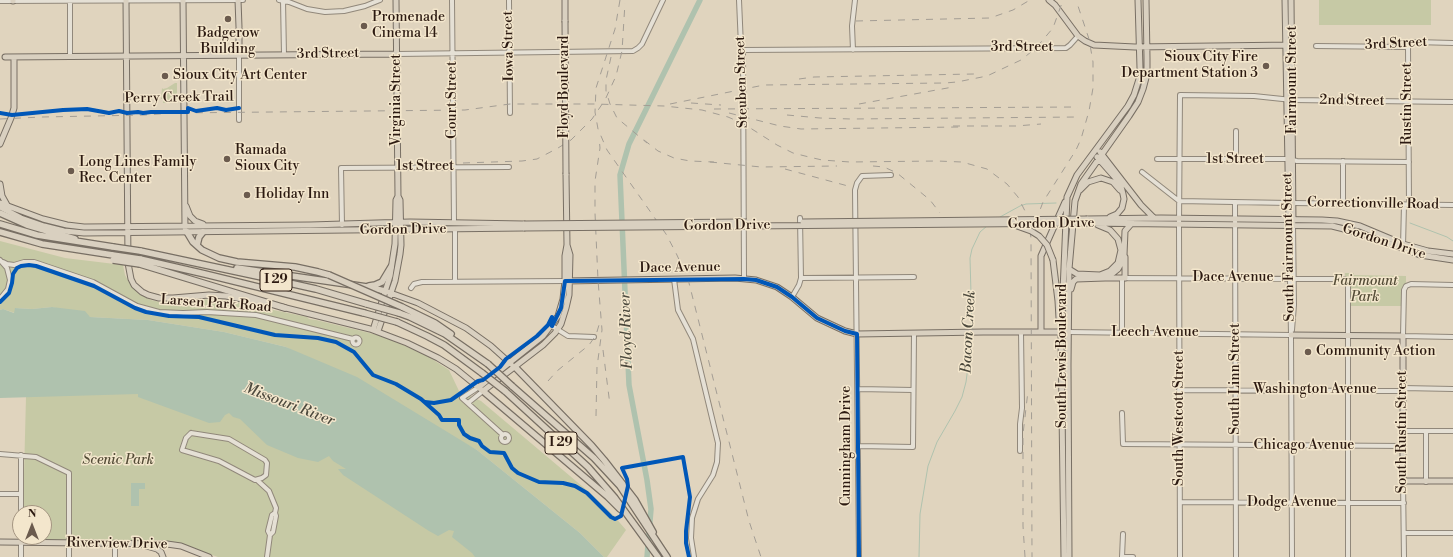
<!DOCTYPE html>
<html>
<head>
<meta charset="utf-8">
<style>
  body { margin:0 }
  #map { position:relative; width:1453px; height:557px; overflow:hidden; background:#e0d4be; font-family:"Libre Bodoni",serif }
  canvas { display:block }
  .north { position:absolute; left:12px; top:505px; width:40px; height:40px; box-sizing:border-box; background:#f3e6cc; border:1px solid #a39481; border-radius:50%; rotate:0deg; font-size:11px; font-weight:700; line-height:16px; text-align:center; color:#2c1a11 }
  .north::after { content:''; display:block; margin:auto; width:14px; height:18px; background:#6b5b4e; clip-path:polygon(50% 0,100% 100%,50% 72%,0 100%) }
</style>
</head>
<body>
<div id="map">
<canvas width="1453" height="557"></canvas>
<div class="north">N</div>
</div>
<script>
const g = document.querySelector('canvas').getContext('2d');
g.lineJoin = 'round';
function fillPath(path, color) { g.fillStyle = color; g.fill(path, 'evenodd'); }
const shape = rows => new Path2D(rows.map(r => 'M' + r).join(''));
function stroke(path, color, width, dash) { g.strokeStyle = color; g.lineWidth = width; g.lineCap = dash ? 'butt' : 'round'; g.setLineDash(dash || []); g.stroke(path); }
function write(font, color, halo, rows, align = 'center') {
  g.font = font + ' "Libre Bodoni",serif'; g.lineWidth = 3; g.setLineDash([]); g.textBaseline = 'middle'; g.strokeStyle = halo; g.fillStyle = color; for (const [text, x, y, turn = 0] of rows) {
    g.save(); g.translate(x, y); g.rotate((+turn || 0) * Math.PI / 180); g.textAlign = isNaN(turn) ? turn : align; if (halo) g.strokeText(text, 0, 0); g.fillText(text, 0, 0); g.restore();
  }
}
fillPath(shape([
  [1319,0,1431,0,1431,25,1319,25],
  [175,83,177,83,177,103,163,103,163,99,161,99,162,88,163,89,167,88],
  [0,241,65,258,123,265,125,275,130,284,141,295,151,300,164,303,192,299,226,300,307,317,309,319,316,320,386,337,429,357,449,370,459,391,481,401,589,492,614,516,626,530,607,557,604,557,580,533,477,450,286,347,224,332,148,320,90,317,52,307,32,309,15,308,15,313,3,309,0,310],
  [1345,273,1354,273,1354,275,1406,276,1406,283,1402,288,1401,306,1350,306,1350,285,1348,279,1345,277],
  [121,379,315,434,494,557,218,557,189,547,161,541,117,540,23,540,23,537,44,537,44,513,23,513,26,397]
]), '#c6c9a5');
fillPath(shape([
  [52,307,85,311,90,317,148,320,224,332,286,347,357,377,477,450,580,533,604,557,475,557,472,553,452,537,454,531,449,530,438,536,429,531,343,475,338,469,346,469,333,461,329,456,318,462,298,458,267,445,240,419,233,417,229,413,225,415,220,422,209,423,138,397,138,394,0,398,0,310,3,309,14,313,15,308,32,309],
  [131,483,145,483,145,489,139,489,139,506,131,506]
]), '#afc2ae');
stroke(shape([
  [1000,217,1020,206,1026,204,1056,203],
  [1410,223,1447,237,1453,241],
  [972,329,970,258,972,249,980,232,987,226],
  [919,557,920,514,928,466,937,442,955,411,962,397,966,382,972,335]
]), '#afc2ae', 1);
stroke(shape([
  [647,557,651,509,647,480,629,385,620,175,629,144,700,0]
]), '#afc2ae', 5.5);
const minor = shape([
  [70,0,70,57],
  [279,0,289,2,307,9,325,12,344,11,365,6,380,0],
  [283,0,284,55],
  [452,0,454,222],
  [509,0,510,113],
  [739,0,741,46,743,50,744,279],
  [0,1,243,0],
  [1316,46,1405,47,1415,42,1453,43],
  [1408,46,1409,205],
  [743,50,1066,48,1070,45,1078,36],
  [853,50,852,26,855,0],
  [397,54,633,51,638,48,642,44,663,0],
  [239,56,239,120],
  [1236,131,1236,160],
  [1157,159,1288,159,1297,161,1409,162],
  [1142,172,1179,201,1289,203],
  [1235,202,1236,557],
  [1293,203,1453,205],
  [1343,204,1343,161],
  [800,218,801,278],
  [342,225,341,168,509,167],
  [1289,225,1291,335,1292,557],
  [455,229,455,282],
  [1403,246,1404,205],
  [0,260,7,268,10,280,8,289,0,299],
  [3,262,7,264,14,265,24,262,34,262,93,282,137,306,159,312,183,313,207,312,256,315,353,339],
  [674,279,678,310,693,339,718,443,717,462,713,475,698,499,692,518,691,538,694,557],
  [1453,285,1411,284,1406,286,1404,290,1403,336,1453,337],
  [411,288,414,284,422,282,565,281],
  [792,297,799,285,801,278,914,277],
  [552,326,568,336,594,337],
  [1292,330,1294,305,1293,225],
  [1068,332,1291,335],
  [1122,333,1122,278,1345,279,1348,283,1348,557],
  '352.5 341a3.5 3.5 0 1 1 7 0a3.5 3.5 0 1 1-7 0Z',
  [479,387,462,398,503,435],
  [1403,388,1453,389],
  [858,389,913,390],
  [1179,390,1403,391],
  [468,403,483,391],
  [1122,413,1123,444,1404,446],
  [1403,431,1453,431],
  [1426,431,1426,482],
  [191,433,229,439,265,460,267,463,266,475,262,478,255,480,219,461,182,450,186,438,191,433],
  '501 438a4 4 0 1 1 8 0a4 4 0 1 1-8 0Z',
  [858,446,913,447,914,333],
  [1020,451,1020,424,1022,408,1021,332],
  [0,454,36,457,69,473,69,557],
  [257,480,269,491,276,508,275,513,276,516,273,532,270,535],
  [1403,481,1404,557],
  [0,494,21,494],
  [1180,502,1404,503],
  [21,513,21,455],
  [1404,533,1453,533],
  [1123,534,1122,557,1133,557],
  [21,557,21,537],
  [115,557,115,543],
  [267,557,270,535,268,531,272,515,275,513],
  [859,557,855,190,857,183,862,176,891,175],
  [1180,557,1179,224,1180,95,1254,96,1292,100,1453,102]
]);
const major = shape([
  [13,0,13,1],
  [126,0,128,263,131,279,134,285,142,292,148,295,159,298,173,298,209,295,226,296,258,302],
  [183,0,185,228],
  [238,0,239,27],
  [1049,0,1055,5,1078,36,1085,41,1094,45,1135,47,1292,45],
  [1285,0,1289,221],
  [1291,0,1293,222],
  [565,21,565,0],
  [239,28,239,56],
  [5,57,397,54],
  [0,144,11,118,14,108,14,57],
  [1100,152,1141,205,1154,218],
  [1097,157,1120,183,1123,194,1124,199,1122,208,1117,214,1110,217],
  [0,184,2,196,7,205],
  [1080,190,1088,182,1101,178,1113,182,1120,190],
  [0,203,43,219,67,225,84,227,310,225,410,222,524,224],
  [186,206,190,216,195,221,203,224],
  [0,207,21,218,44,226,64,231,84,233,524,228],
  [1087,219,1161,218,1322,220,1337,221,1360,226,1403,244,1428,251,1453,254],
  [1087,223,1332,226,1360,233,1420,255,1453,260],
  [1125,257,1125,278],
  [1053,260,1058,301,1059,318],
  [1069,269,1077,274,1100,275,1110,271,1118,263,1121,250,1118,239,1110,230,1098,225],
  [1106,278,1122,278],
  [565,281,735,278,756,280,777,287,792,297,817,318,845,331,857,334,983,332,1065,332],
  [1071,289,1073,282,1076,279,1105,278,1113,273,1118,269,1123,260,1124,255,1125,231,1132,223],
  [385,291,418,303,466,328,491,346,511,364],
  [282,307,370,329,407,343,438,358,456,369,483,391,543,345,555,333,561,324,566,308,569,295,570,255,567,245],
  [373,330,390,276,395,244,396,200,398,196,396,0],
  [378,331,395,281,400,254,401,245,400,200,398,196],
  [1041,332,1041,256,1065,202],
  [1291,335,1403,336,1403,481,1453,481],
  [479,387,543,336,558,316,563,299,565,281,565,256,567,245,566,174],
  [0,542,167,544,181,546,209,557],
  [143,545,157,549,161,552,163,557],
  [1064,557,1061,338,1067,197,1077,175,1128,106,1134,95,1140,76,1140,68,1138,0],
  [1069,557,1068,365,1069,269,1075,201,1081,184,1129,116,1138,102,1143,89,1147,74,1147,58,1146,0]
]);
const highway = shape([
  [0,213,27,225,75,239],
  [0,224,37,235,113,247],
  [0,232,42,244,113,255],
  [187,232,193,242,202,250,219,258,237,262,295,267,318,272,329,275],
  [197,245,199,237,203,232],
  [140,251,271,279,316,289,367,304],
  [140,259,205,274,364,313],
  [140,264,285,308],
  [237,268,367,287,385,291],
  [369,286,375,285,382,282,391,267],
  [402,307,435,323,451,334],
  [399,313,410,317,445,334,488,364],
  [397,322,427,336,444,345,482,373],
  [515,367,592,446,604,460,635,500,653,532],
  [512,386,594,458,620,486,667,557],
  [483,391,608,497,620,509],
  [505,391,588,467,615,498,658,557]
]);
stroke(minor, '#91887b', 6);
stroke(major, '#786f64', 7);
stroke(highway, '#786f64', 8);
stroke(minor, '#e5e0d5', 4);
stroke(major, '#d9d0c0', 5);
stroke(highway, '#d9d0c0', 5.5);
stroke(shape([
  [620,0,615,29,596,88,595,112,598,129,607,150,666,234,676,253,688,279,749,521,761,557],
  [856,21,990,18,1013,10,1030,0],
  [611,57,606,80,606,91,610,104,617,118,647,143],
  [799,79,814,77,974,74],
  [691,103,721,105],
  [670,104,764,85,945,83,957,82,987,76,1021,60,1036,48,1053,28,1063,0],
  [859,104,953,87],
  [714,109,1078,107],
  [729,113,780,126,801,129,959,127],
  [787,115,820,118,851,119,1078,117],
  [0,119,42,117,145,115,174,113,465,110,510,104,594,104,664,106,702,110,728,117,744,124,777,145,793,153,809,157,822,160,850,162,937,161,962,162,987,169,1007,184,1018,197,1028,217,1031,238,1032,557],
  [953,126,1016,126,1041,124],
  [644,140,658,151,674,158,690,161,714,162],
  [710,162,761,167,837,166],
  [463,163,522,161,537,159,558,148,571,140,592,119,605,100,616,76,622,51,625,3],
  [873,166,884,167,897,173,930,200,940,213],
  [785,169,848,186],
  [1034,236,1037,218,1043,202,1076,150,1081,139,1089,111,1093,88,1093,62,1089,39,1076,0],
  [603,350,610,405],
  [548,381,557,371,589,345,596,335,599,325],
  [596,416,597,367,602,330,598,280,595,213,595,181,600,148,599,137],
  [1025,557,1023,526,1023,434,1028,391]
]), '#a39d94', 1, [7, 7]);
const majorBridge = shape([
  [565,21,566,174],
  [803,222,1087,219],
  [524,224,747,222],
  [1017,226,1031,231,1039,236,1047,245,1053,260],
  [524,228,1087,223]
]);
const highwayBridge = shape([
  [113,247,140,251],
  [113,255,140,259],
  [113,260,140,264],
  [329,275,402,307],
  [367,304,399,313],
  [364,313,397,322],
  [488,364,512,386],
  [482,373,505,391]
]);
stroke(majorBridge, '#786f64', 7, []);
stroke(highwayBridge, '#786f64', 8, []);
stroke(majorBridge, '#d9d0c0', 5);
stroke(highwayBridge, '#d9d0c0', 5.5);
stroke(shape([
  [0,113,12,115,63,110,87,109,109,113,119,111,127,113,138,112,143,113,151,112,188,112,188,108,196,111,217,108,226,110,239,108],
  [0,302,9,293,12,283,13,274,17,268,21,266,29,265,36,266,94,286,135,308,146,312,169,316,199,317,275,335,318,338,336,342,354,352,373,375,396,384,421,399,439,415,442,420,459,420,459,425,464,434,470,438,479,441,482,446,490,452,504,453,512,468,518,473,539,482,563,483,575,486,587,493,611,517,615,519,621,516,628,486,627,479,622,468,683,457,690,497,686,531,686,543,689,557],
  [552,326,561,308,565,281,744,279,756,280,777,287,792,297,817,318,845,331,857,334,859,557],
  [425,402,434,403,451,400,478,381,483,380,500,367,506,359,537,336,548,325,552,317]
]), '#0057b8', 4);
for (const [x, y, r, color] of [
  [228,19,4,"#6b5b4e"],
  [364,26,4,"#6b5b4e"],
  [1266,66,4,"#6b5b4e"],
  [165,76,4,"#6b5b4e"],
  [227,159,4,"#6b5b4e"],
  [71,171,4,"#6b5b4e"],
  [247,195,4,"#6b5b4e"],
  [1308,352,4,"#6b5b4e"]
]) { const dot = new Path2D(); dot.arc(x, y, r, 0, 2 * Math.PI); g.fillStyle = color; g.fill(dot); stroke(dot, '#f3e6cc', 1.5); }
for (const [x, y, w] of [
  [276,280,32],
  [561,443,32]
]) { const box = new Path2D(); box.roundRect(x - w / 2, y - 11, w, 22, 3); g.fillStyle = '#f3e6cc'; g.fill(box); stroke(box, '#2c1a11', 1); }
write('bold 13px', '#2c1a11', null, [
  ["I 29",276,280],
  ["I 29",561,443]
]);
write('14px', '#2c1a11', '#f3e6cc', [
  ["Promenade",372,18],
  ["Cinema 14",372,34],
  ["Badgerow",228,34,"center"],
  ["Building",228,50,"center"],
  ["Sioux City Fire",1258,58,"right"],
  ["Department Station 3",1258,74,"right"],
  ["Sioux City Art Center",173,76],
  ["Ramada",235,151],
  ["Sioux City",235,167],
  ["Long Lines Family",79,163],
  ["Rec. Center",79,179],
  ["Holiday Inn",255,195],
  ["Community Action",1316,352]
], 'left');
write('14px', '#2c1a11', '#f3e6cc', [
  ["3rd Street",1396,44,-3],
  ["Iowa Street",509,46,-91],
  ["3rd Street",1022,48],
  ["3rd Street",328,54,-1],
  ["Fairmount Street",1293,80,-90],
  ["Steuben Street",742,82,-92],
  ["Floyd Boulevard",565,87,-90],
  ["Perry Creek Trail",179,98,-1],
  ["Virginia Street",397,100,-90],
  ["Court Street",453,100,-90],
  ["2nd Street",1352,101,1],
  ["Rustin Street",1408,104,-90],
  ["1st Street",1235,160],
  ["1st Street",425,167],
  ["Correctionville Road",1373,204,1],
  ["Gordon Drive",1051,224,-1],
  ["Gordon Drive",727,226,-1],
  ["Gordon Drive",403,230,-1],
  ["Gordon Drive",1384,242,18],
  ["South Fairmount Street",1289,247,-91],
  ["Dace Avenue",680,268,-1],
  ["Dace Avenue",1233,278],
  ["Larsen Park Road",216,304,4],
  ["Leech Avenue",1155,333],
  ["South Lewis Boulevard",1063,356,-90],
  ["South Linn Street",1236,379,-90],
  ["Washington Avenue",1315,390],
  ["South Westcott Street",1180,418,-90],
  ["South Rustin Street",1403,432,-90],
  ["Cunningham Drive",847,446,-90],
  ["Chicago Avenue",1304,446],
  ["Dodge Avenue",1292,503],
  ["Riverview Drive",117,544,1]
]);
write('italic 14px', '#544c37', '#f3e6cc', [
  ["Fairmount",1365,282],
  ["Park",1365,298],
  ["Scenic Park",118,461]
]);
write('italic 15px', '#4d4a3e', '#f3e6cc', [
  ["Floyd River",627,331,-92],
  ["Bacon Creek",969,332,-87],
  ["Missouri River",289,405,21]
]);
</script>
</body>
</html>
